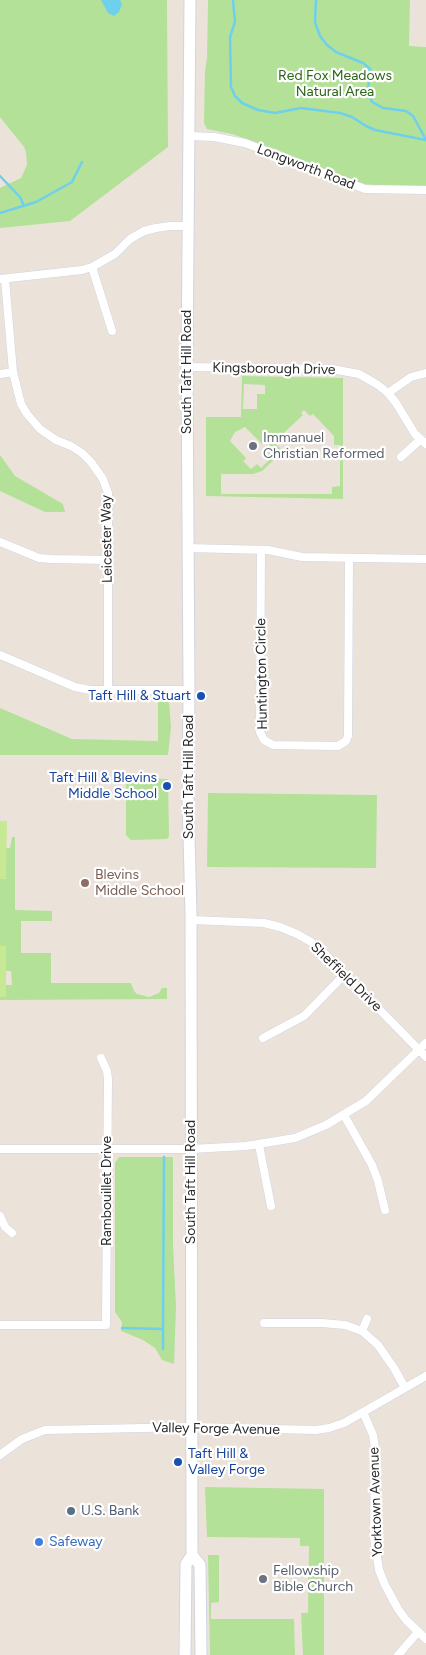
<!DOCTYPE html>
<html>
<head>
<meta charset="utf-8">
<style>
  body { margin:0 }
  canvas { display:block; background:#ebe3da }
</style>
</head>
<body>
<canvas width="426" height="1655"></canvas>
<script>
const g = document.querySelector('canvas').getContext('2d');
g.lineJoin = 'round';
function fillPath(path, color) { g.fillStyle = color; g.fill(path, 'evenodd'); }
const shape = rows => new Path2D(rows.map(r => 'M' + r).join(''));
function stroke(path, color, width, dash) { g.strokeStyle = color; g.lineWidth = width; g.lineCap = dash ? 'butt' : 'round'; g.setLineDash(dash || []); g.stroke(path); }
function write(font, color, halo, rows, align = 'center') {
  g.font = font + ' Figtree,sans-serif'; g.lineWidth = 4.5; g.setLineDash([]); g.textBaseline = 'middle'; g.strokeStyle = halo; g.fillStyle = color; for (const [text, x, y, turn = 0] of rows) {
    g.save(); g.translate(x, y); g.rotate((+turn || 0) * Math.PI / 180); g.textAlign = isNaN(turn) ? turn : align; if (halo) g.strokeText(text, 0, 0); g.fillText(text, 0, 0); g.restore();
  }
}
fillPath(shape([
  [0,0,167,0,168,147,70,221,0,228,0,188,21,178,27,165,26,152,24,147,0,117],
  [208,0,410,0,409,46,426,47,426,187,390,187,365,184,349,181,278,150,232,134,207,129,204,123,205,71,207,58],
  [242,376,343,378,343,499,206,496,206,417,241,417],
  [244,384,265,385,265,394,257,394,257,409,243,409],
  [304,410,310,416,313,414,334,436,334,445,340,445,340,486,332,487,332,494,221,494,221,474,253,474,262,471,280,454,281,449,274,442,303,415,301,413],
  [245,427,262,444,265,441,273,448,267,455,270,459,261,468,257,464,251,469,243,461,246,458,230,441,235,432],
  [0,455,15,476,63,504,65,512,45,512,0,491],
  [158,702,169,702,171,727,168,755,0,755,0,708,72,739,158,741],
  [126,778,168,779,169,836,167,839,131,840,126,835],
  [208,793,377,795,376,868,207,867],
  [12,837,15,837,15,910,52,911,52,921,21,921,21,953,51,953,51,983,131,983,134,991,137,994,149,997,159,993,162,988,167,988,167,999,0,1000,0,997,6,997,6,985,12,985,11,971,6,971,6,947,0,946,0,879,6,879,6,848,10,848],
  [119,1157,173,1157,173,1245,176,1307,174,1364,162,1360,155,1348,143,1340,121,1331,122,1322,115,1312,115,1163],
  [205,1487,324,1489,324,1655,303,1655,301,1613,308,1613,309,1546,300,1546,300,1538,207,1537],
  [208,1555,219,1555,219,1602,211,1603,211,1619,294,1619,295,1655,210,1655]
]), '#b3e197');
fillPath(shape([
  [0,821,7,821,6,879,0,879],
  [0,946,6,946,6,997,0,997]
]), '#c8e993');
fillPath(shape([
  [101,0,120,0,122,4,119,12,114,16,108,13]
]), '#6ed0ec');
stroke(shape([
  [233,0,235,22,230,37,231,87,235,96,242,103,258,110,275,113,301,108,340,113,352,117,366,126,375,130,426,140],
  [316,0,315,22,320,36,327,45,336,52,363,63,370,69,368,91,372,102,383,108,406,111,413,116,425,138],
  [0,176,20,197,24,206],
  [0,213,36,202,72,182,82,162],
  [122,1328,163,1329,163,1349],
  [163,1329,164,1157]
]), '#6ed0ec', 2.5);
const street = shape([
  [188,136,214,137,245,143,365,189,426,190],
  [92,267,112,331],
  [0,279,82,270,92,267,115,254,130,239,144,231,156,228,170,226,187,226],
  [5,279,13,372,21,404,27,414,40,429,56,440,71,446,82,453,91,462,103,479,108,493,108,690],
  [187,367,332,369,359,374,378,385,388,393,396,403,415,434,426,444],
  [0,374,13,372],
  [388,393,411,377,426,373],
  [401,457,420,440],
  [0,542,39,558,51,559,109,560],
  [187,548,268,550,302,557,426,559],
  [261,550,260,732,264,740,273,745,338,746,346,741,348,736,349,558],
  [0,655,75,687,90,690,189,690],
  [191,920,264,923,280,927,297,934,311,942,324,953,426,1057],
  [263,1038,304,1016,345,974],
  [344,1115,372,1165,378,1181,385,1210],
  [259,1145,271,1206],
  [0,1149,191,1149,246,1146,295,1138,326,1125,366,1101,426,1043],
  [0,1216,5,1227,12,1233],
  [264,1323,322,1323,345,1325,362,1331,378,1345,394,1368,405,1388],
  [0,1325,106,1325,108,1079,107,1071,101,1058],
  [362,1331,367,1319],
  [363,1412,373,1435,375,1448,374,1538,379,1570,385,1585,398,1609,406,1620,426,1639],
  [0,1455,22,1439,45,1430,192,1427,316,1430,329,1428,344,1423,426,1376],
  [398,1655,418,1632]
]);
const secondary = shape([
  [192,1555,200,1565,201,1655],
  [185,1655,186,1564,192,1555,191,914,188,796,189,690,187,367,190,0]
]);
stroke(street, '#d0d4e2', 9);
stroke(secondary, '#d0d4e2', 13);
stroke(street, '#fff', 8);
stroke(secondary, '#fff', 11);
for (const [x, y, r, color] of [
  [253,446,5,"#6b7280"],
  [201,696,5,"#1a4fb4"],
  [167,786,5,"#1a4fb4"],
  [85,883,5,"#8d6e63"],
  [178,1462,5,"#1a4fb4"],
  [71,1511,5,"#5c6f8a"],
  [39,1542,5,"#3f7fe0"],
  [263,1579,5,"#6b7280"]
]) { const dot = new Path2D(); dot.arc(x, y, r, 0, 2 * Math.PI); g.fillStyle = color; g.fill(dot); stroke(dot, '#fff', 2); }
write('14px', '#2c641a', '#fff', [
  ["Red Fox Meadows",335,76],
  ["Natural Area",335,92]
]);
write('14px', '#292929', '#fff', [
  ["Longworth Road",306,167,21],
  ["Kingsborough Drive",274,369,1],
  ["South Taft Hill Road",187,372,-90],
  ["Leicester Way",107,539,-91],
  ["Huntington Circle",262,674,-91],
  ["South Taft Hill Road",189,777,-90],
  ["Sheffield Drive",346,977,44],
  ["South Taft Hill Road",191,1182,-90],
  ["Rambouillet Drive",107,1191,-90],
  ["Valley Forge Avenue",216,1429,1],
  ["Yorktown Avenue",376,1502,-92]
]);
write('14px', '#5b616d', '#fff', [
  ["Immanuel",263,438],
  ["Christian Reformed",263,454],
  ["Fellowship",273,1571],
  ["Bible Church",273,1587]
], 'left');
write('14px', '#164399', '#fff', [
  ["Taft Hill & Stuart",191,696],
  ["Taft Hill & Blevins",157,778],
  ["Middle School",157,794],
  ["Taft Hill &",188,1454,"left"],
  ["Valley Forge",188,1470,"left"]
], 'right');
write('14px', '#785e54', '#fff', [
  ["Blevins",95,875],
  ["Middle School",95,891]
], 'left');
write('14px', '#4e5e75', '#fff', [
  ["U.S. Bank",81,1511]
], 'left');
write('14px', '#366cbe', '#fff', [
  ["Safeway",49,1542]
], 'left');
</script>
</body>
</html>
